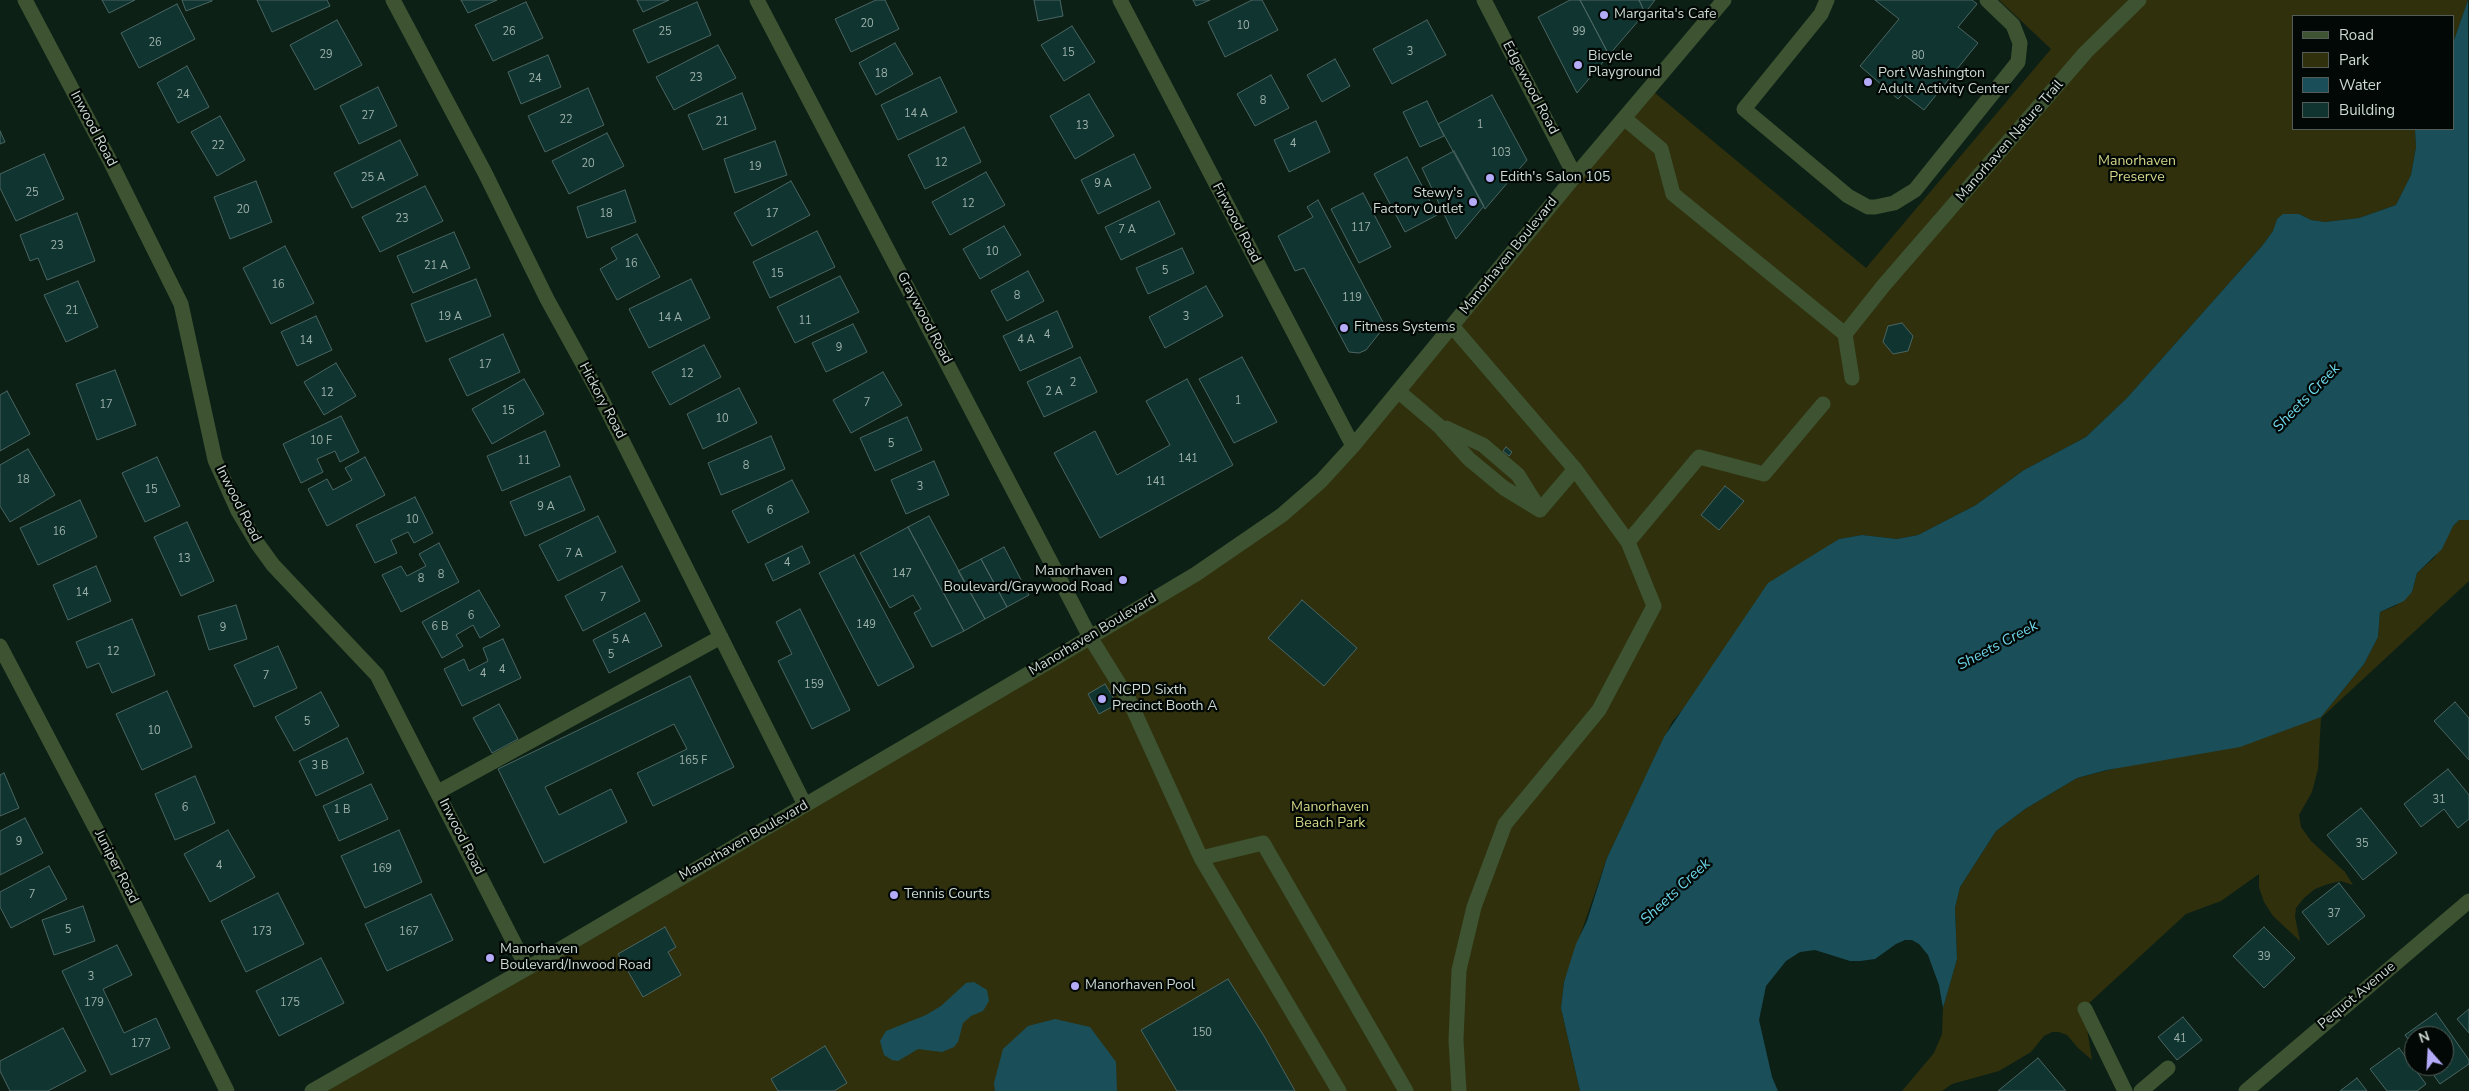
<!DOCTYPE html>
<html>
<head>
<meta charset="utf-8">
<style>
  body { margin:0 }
  #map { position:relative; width:2469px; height:1091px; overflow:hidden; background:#0c2016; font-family:"Nunito Sans",sans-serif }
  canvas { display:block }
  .legend { position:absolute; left:2292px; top:15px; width:162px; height:115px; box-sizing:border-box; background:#020805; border:1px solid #535c57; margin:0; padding:6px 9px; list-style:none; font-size:15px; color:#cdd9d2 }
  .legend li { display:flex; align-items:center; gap:10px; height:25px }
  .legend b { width:25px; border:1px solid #535c57 }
  .north { position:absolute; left:2404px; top:1026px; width:50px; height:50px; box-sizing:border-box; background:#020805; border:1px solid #535c57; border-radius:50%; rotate:341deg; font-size:14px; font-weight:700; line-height:20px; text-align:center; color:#cdd9d2 }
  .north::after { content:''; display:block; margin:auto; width:18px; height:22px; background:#b4acf9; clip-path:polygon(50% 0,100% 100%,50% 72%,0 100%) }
</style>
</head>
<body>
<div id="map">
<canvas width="2469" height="1091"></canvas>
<ul class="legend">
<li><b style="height:6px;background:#3d5331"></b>Road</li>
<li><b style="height:14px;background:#30300d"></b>Park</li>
<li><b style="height:14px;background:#1a4f59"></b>Water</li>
<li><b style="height:14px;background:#103531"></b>Building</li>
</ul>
<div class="north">N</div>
</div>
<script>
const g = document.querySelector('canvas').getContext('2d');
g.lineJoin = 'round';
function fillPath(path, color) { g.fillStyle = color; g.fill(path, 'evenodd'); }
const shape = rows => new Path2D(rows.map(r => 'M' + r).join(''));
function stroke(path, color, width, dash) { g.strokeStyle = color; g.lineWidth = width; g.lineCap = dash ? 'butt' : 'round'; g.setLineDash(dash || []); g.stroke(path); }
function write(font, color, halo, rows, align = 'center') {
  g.font = font + ' "Nunito Sans",sans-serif'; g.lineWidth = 4.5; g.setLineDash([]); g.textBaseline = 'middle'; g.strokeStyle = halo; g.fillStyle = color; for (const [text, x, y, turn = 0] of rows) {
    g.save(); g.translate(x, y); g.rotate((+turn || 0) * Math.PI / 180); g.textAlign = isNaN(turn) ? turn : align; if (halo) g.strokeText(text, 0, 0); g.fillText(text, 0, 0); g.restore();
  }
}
fillPath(shape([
  [1999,0,2468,0,2453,43,2453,16,2293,16,2293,129,2415,129,2416,147,2411,175,2396,205,2359,218,2325,222,2311,220,2299,214,2277,219,2273,231,2262,246,2127,398,2086,437,2024,470,1976,505,1918,535,1897,539,1862,535,1839,539,1816,555,1672,722,1607,858,1564,982,1561,1008,1580,1091,312,1091,1090,637,1321,481,1649,88,1866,268,2051,49],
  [2459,520,2469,520,2469,581,2321,718,2318,769,2312,792,2299,815,2301,827,2311,841,2345,872,2353,885,2341,881,2328,884,2315,889,2304,898,2296,908,2295,917,2300,941,2273,916,2264,902,2259,887,2259,874,2221,901,2186,914,2087,1005,2086,1022,2092,1060,2078,1048,2067,1035,2059,1032,2052,1032,2044,1036,2031,1052,1999,1071,1952,1084,1942,1091,1902,1091,1934,1053,1942,1034,1943,1008,1957,959,1955,908,1960,887,1996,831,2025,809,2077,778,2321,717,2364,664,2378,637,2380,612,2395,606,2412,592,2417,573,2434,558,2453,526]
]), '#30300d');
fillPath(shape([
  [2468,0,2469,520,2459,520,2453,526,2442,549,2417,573,2412,592,2404,601,2380,612,2378,637,2364,664,2321,717,2240,747,2107,770,2077,778,2025,809,1996,831,1960,887,1955,908,1957,959,1943,1008,1939,985,1928,955,1919,944,1912,940,1905,940,1896,944,1875,959,1860,961,1850,961,1815,950,1800,952,1786,961,1766,986,1759,1020,1772,1077,1778,1091,1580,1091,1561,1008,1564,982,1576,944,1587,921,1607,858,1664,737,1768,583,1839,539,1862,535,1897,539,1918,535,1976,505,2024,470,2086,437,2127,398,2262,246,2273,231,2277,219,2283,214,2299,214,2311,220,2325,222,2359,218,2396,205,2411,175,2416,147,2415,129,2453,129,2453,43],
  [974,982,987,990,989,1001,983,1011,971,1016,963,1023,958,1042,954,1047,942,1052,918,1049,898,1061,892,1060,884,1055,880,1041,886,1031,926,1015,941,1006,966,983],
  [1055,1019,1090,1027,1116,1062,1117,1091,995,1091,994,1083,1003,1049,1028,1026]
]), '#1a4f59');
const building = shape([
  [102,0,135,0,109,13,102,0],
  [182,0,212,0,212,1,186,11,182,0],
  [257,0,327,0,330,6,272,32,257,0],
  [461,0,497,0,468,13,461,0],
  [637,0,669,0,643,12,637,0],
  [876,0,885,0,899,29,851,52,835,19,876,0],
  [1034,0,1060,0,1063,16,1038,21,1034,0],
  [1193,0,1210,0,1196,6,1193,0],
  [1252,0,1262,0,1278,30,1225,57,1208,22,1252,0],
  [1570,0,1580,0,1609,55,1577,93,1538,17,1570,0],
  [1580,0,1639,0,1645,13,1609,55,1580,0],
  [1639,0,1655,0,1645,13,1639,0],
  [1875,0,1972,0,1977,4,1958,27,1978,43,1924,110,1903,94,1898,99,1860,66,1899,19,1875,0],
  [526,2,543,38,493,61,475,25,526,2],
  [697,2,711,35,648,63,633,30,697,2],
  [177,4,195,39,139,68,121,33,177,4],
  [337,20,362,65,315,90,290,45,337,20],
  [1427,20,1446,55,1392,84,1373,49,1427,20],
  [1072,26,1095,62,1064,81,1041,45,1072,26],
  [895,43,913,74,876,95,859,63,895,43],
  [718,45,736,78,674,110,656,77,718,45],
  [548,55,561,87,521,104,508,72,548,55],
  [1335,59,1350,86,1322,102,1307,75,1335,59],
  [187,66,209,107,178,123,157,83,187,66],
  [1271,75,1289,108,1255,126,1237,94,1271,75],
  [940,77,957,112,898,140,881,105,940,77],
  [378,87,397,126,359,144,340,106,378,87],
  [588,88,604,125,545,152,528,116,588,88],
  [742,93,756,129,703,150,688,115,742,93],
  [1089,94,1114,136,1075,159,1050,116,1089,94],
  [1492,95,1527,160,1485,209,1438,124,1492,95],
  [1427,101,1444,136,1420,147,1403,112,1427,101],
  [220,116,245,160,217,176,191,132,220,116],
  [1316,121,1330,152,1289,172,1274,140,1316,121],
  [964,127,981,162,925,189,908,155,964,127],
  [0,131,5,142,0,144,0,131],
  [607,133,624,166,569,194,552,161,607,133],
  [400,140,418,175,352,208,334,173,400,140],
  [775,141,787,175,735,193,724,159,775,141],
  [1454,151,1484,206,1456,239,1422,168,1454,151],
  [44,154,64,199,16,221,0,188,0,174,44,154],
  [1134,154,1151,188,1098,214,1081,180,1134,154],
  [1407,157,1437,215,1405,232,1374,174,1407,157],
  [986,172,1005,205,950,235,932,202,986,172],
  [256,181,272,222,230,239,214,197,256,181],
  [791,181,810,215,752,246,734,213,791,181],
  [425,186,443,221,380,252,362,217,425,186],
  [625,190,636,222,587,238,577,207,625,190],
  [1363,193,1391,247,1359,263,1331,209,1363,193],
  [1318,200,1385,326,1366,350,1359,353,1349,352,1304,268,1295,271,1278,236,1313,217,1307,207,1318,200],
  [1159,201,1175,234,1121,260,1105,227,1159,201],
  [77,213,95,261,47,280,38,258,30,261,20,235,77,213],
  [1004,226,1021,255,980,279,963,249,1004,226],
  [817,231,835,267,770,298,753,262,817,231],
  [454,232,470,268,413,293,397,256,454,232],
  [637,234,660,277,617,300,600,269,617,259,611,248,637,234],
  [285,246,314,303,271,324,243,268,285,246],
  [1182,248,1194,273,1148,294,1136,268,1182,248],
  [1028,271,1044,301,1007,321,991,291,1028,271],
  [840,276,859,312,795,343,777,307,840,276],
  [476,279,491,316,426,342,411,304,476,279],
  [691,279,710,318,649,348,629,309,691,279],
  [78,281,98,327,66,342,44,295,78,281],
  [1206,286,1223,316,1165,348,1149,317,1206,286],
  [1057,311,1073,347,1020,371,1003,336,1057,311],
  [316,316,332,350,297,366,281,332,316,316],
  [1902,323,1913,336,1908,351,1893,354,1883,342,1888,326,1902,323],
  [853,324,867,352,826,372,812,343,853,324],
  [503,334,520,372,467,396,449,359,503,334],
  [704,345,721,377,670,405,652,372,704,345],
  [1080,357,1097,392,1044,417,1027,382,1080,357],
  [1242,357,1277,422,1234,443,1199,379,1242,357],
  [336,363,356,396,324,415,304,382,336,363],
  [115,370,136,425,97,440,76,384,115,370],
  [883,372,902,405,851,433,833,400,883,372],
  [524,379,544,414,492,444,472,409,524,379],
  [1187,379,1233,465,1100,538,1054,453,1095,431,1117,475,1170,445,1146,401,1187,379],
  [739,388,757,423,703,449,687,414,739,388],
  [7,391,30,434,0,451,0,395,7,391],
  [341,416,359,452,340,462,335,451,317,459,323,472,301,483,283,444,341,416],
  [907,417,922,450,875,471,860,438,907,417],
  [545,431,560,466,502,491,487,456,545,431],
  [771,436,785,469,721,495,708,463,771,436],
  [1506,447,1512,452,1509,456,1503,451,1506,447],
  [28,449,55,495,10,522,0,506,0,465,28,449],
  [157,457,180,506,145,522,122,473,157,457],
  [365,457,385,495,327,526,308,489,327,479,333,490,352,480,345,468,365,457],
  [934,461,949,495,906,514,891,480,934,461],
  [570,476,585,510,525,536,510,502,570,476],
  [792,480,809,512,748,543,732,511,792,480],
  [1725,486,1744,501,1719,530,1701,515,1725,486],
  [415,497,433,533,414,543,408,532,391,540,397,553,375,563,356,525,415,497],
  [80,500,97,537,38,565,20,528,80,500],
  [598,516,616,552,558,581,539,545,598,516],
  [929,516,985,619,964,631,908,527,929,516],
  [187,522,214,581,181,596,154,537,187,522],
  [908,527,964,631,932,647,914,613,921,609,913,595,890,608,860,553,908,527],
  [439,543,459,582,401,612,382,575,401,566,407,576,426,566,419,554,439,543],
  [802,546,810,563,773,581,765,564,802,546],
  [1004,547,1029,595,1007,607,981,559,1004,547],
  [854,555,914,667,878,686,819,573,854,555],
  [981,559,1007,607,985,619,958,571,981,559],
  [96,566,111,601,68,620,53,585,96,566],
  [622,566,640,601,583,631,565,596,622,566],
  [479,590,500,626,480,638,473,625,456,635,463,646,442,658,422,622,479,590],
  [1302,600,1357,648,1324,686,1268,638,1302,600],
  [236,605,247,639,209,650,198,616,236,605],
  [800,609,850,710,812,729,778,661,792,654,776,622,800,609],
  [645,613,662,646,609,673,593,640,645,613],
  [132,619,155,675,112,693,99,663,87,668,76,642,132,619],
  [503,639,521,678,462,706,444,669,464,659,469,671,488,661,483,648,503,639],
  [278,646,297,688,254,707,234,665,278,646],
  [690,676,734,767,653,806,637,773,687,749,674,724,545,787,559,815,611,789,627,822,544,863,498,769,690,676],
  [1105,684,1117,704,1099,714,1088,694,1105,684],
  [167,691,192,747,142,770,116,714,167,691],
  [321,692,339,726,294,751,275,717,321,692],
  [2455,702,2469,718,2469,760,2434,721,2455,702],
  [499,704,518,739,492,753,473,718,499,704],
  [347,738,364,773,316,796,299,761,347,738],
  [2448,769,2469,795,2469,819,2458,828,2444,809,2421,827,2404,804,2448,769],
  [4,773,19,808,0,816,0,775,4,773],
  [195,776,215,823,175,840,155,794,195,776],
  [371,784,388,819,339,841,323,806,371,784],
  [2361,808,2397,853,2363,880,2327,835,2361,808],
  [25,818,43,853,0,875,0,831,25,818],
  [228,830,255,877,210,902,184,854,228,830],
  [399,830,422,882,365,908,341,856,399,830],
  [49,866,67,899,11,928,0,907,0,892,49,866],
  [2339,883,2365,916,2328,945,2302,912,2339,883],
  [278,893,304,944,246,972,221,921,278,893],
  [431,894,453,940,387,971,365,924,431,894],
  [83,906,95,941,54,955,42,920,83,906],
  [665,927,676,947,668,952,681,975,643,997,618,954,665,927],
  [2264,927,2295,958,2264,988,2233,956,2264,927],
  [117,945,132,975,103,989,124,1033,156,1018,170,1048,111,1075,62,971,117,945],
  [321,958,344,1003,279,1036,256,991,321,958],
  [1228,979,1264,1036,1295,1091,1177,1091,1141,1030,1228,979],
  [2469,1009,2469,1033,2457,1019,2469,1009],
  [2436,1013,2469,1060,2469,1064,2440,1084,2427,1066,2444,1066,2444,1036,2414,1036,2414,1047,2405,1035,2436,1013],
  [2183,1017,2202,1040,2177,1060,2158,1037,2183,1017],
  [63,1028,86,1071,48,1091,10,1091,0,1071,0,1061,63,1028],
  [825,1046,847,1083,834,1091,778,1091,771,1079,825,1046],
  [2399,1048,2426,1084,2417,1091,2387,1091,2370,1069,2399,1048],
  [2038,1058,2066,1091,1998,1091,2038,1058],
  [2357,1078,2367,1091,2340,1091,2357,1078]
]);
fillPath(building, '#103531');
stroke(building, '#4b6562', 1);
stroke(shape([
  [25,0,109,159,181,304,215,460,238,511,257,543,273,565,377,675,527,968],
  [393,0,485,173,547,299,597,390,805,805],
  [757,0,1090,637,1129,700,1201,858,1339,1091],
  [1120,0,1353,446],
  [1484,0,1575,176],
  [1827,0,1821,14,1744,109,1848,196,1868,207,1875,207,1894,203,1915,190,2018,62,2020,43,2013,25,1987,0],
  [1624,118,1661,149,1673,194,1845,334],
  [1452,326,1575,469,1540,510],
  [1852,378,1845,334,1884,285,2086,52,2139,0],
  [1398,391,1438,425,1469,459,1504,488,1540,510],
  [1446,428,1483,445,1518,475,1538,507],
  [1628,542,1699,457,1764,474,1823,404],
  [0,646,117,869,227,1091],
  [438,792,721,637],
  [1201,858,1263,843,1406,1091],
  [2085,1009,2125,1091],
  [312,1091,545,958,1062,654,1196,574,1282,515,1321,481,1353,446,1575,176,1724,0],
  [1459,1091,1456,1040,1459,970,1474,907,1505,824,1599,710,1654,606,1628,542,1575,469],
  [2141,1091,2168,1068],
  [2246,1091,2469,901]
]), '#3d5331', 15);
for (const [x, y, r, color] of [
  [1604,15,5,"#b4acf9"],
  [1578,65,5,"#b4acf9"],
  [1868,82,5,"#b4acf9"],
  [1490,178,5,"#b4acf9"],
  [1473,202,5,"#b4acf9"],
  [1344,328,5,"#b4acf9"],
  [1123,580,5,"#b4acf9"],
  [1102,699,5,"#b4acf9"],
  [894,895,5,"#b4acf9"],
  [490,958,5,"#b4acf9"],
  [1075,986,5,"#b4acf9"]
]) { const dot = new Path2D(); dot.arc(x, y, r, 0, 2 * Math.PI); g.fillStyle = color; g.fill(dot); stroke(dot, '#020805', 2); }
write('11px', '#9eb0aa', null, [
  ["20",867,24],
  ["10",1243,26],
  ["26",509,32],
  ["25",665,32],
  ["99",1579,32],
  ["26",155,43],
  ["3",1410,52],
  ["15",1068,53],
  ["29",326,55],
  ["80",1918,56],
  ["18",881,74],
  ["23",696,78],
  ["24",535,79],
  ["24",183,95],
  ["8",1263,101],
  ["14 A",916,114],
  ["27",368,116],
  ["22",566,120],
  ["21",722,122],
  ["1",1480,125],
  ["13",1082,126],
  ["4",1293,144],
  ["22",218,146],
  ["103",1501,153],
  ["12",941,163],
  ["20",588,164],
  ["19",755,167],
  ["25 A",373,178],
  ["9 A",1103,184],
  ["25",32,193],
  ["12",968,204],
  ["20",243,210],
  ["18",606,214],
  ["17",772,214],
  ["23",402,219],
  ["117",1361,228],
  ["7 A",1127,230],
  ["23",57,246],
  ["10",992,252],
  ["16",631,264],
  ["21 A",436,266],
  ["5",1165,271],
  ["15",777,274],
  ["16",278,285],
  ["8",1017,296],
  ["119",1352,298],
  ["21",72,311],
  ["19 A",450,317],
  ["3",1186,317],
  ["14 A",670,318],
  ["11",805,321],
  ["4",1047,335],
  ["4 A",1026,340],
  ["14",306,341],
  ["9",839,348],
  ["17",485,365],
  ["12",687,374],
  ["2",1073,383],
  ["2 A",1054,392],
  ["12",327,393],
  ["1",1238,401],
  ["7",867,403],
  ["17",106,405],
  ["15",508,411],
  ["10",722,419],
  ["10 F",321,441],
  ["5",891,444],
  ["141",1188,459],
  ["11",524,461],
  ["8",746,466],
  ["18",23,480],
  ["141",1156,482],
  ["3",920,487],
  ["15",151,490],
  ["9 A",546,507],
  ["6",770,511],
  ["10",412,520],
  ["16",59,532],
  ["7 A",574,554],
  ["13",184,559],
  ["4",787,563],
  ["147",902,574],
  ["8",441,575],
  ["8",421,579],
  ["14",82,593],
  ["7",603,598],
  ["6",471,616],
  ["149",866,625],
  ["6 B",440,627],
  ["9",223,628],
  ["5 A",621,640],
  ["12",113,652],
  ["5",611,655],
  ["4",502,670],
  ["4",483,674],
  ["7",266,676],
  ["159",814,685],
  ["5",307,722],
  ["10",154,731],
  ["165 F",693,761],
  ["3 B",320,766],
  ["31",2439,800],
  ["6",185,808],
  ["1 B",342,810],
  ["9",19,842],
  ["35",2362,844],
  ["4",219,866],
  ["169",382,869],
  ["7",32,895],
  ["37",2334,914],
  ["5",68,930],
  ["173",262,932],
  ["167",409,932],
  ["39",2264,957],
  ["3",91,977],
  ["179",94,1003],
  ["175",290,1003],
  ["150",1202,1033],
  ["41",2180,1039],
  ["177",141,1044]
]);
write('14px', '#cdd9d2', '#020805', [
  ["Margarita's Cafe",1614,15],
  ["Bicycle",1588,57],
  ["Playground",1588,73],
  ["Port Washington",1878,74],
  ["Adult Activity Center",1878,90],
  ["Edith's Salon 105",1500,178],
  ["Stewy's",1463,194,"right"],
  ["Factory Outlet",1463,210,"right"],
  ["Fitness Systems",1354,328],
  ["Manorhaven",1113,572,"right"],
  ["Boulevard/Graywood Road",1113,588,"right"],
  ["NCPD Sixth",1112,691],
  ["Precinct Booth A",1112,707],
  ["Tennis Courts",904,895],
  ["Manorhaven",500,950],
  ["Boulevard/Inwood Road",500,966],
  ["Manorhaven Pool",1085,986]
], 'left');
write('14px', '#cdd9d2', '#020805', [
  ["Edgewood Road",1530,88,62],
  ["Inwood Road",93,129,62],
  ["Manorhaven Nature Trail",2010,141,-49],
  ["Firwood Road",1236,223,62],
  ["Manorhaven Boulevard",1509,256,-51],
  ["Graywood Road",924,318,62],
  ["Hickory Road",602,401,62],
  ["Inwood Road",238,504,63],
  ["Manorhaven Boulevard",1093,635,-31],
  ["Inwood Road",461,837,63],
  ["Manorhaven Boulevard",744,841,-30],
  ["Juniper Road",116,867,63],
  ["Pequot Avenue",2357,996,-40]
]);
write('14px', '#d4d687', '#020805', [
  ["Manorhaven",2137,162],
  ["Preserve",2137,178],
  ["Manorhaven",1330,808],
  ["Beach Park",1330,824]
]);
write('italic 15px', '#6dd6ea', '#020805', [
  ["Sheets Creek",2307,398,-46],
  ["Sheets Creek",1998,646,-28],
  ["Sheets Creek",1676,892,-43]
]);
</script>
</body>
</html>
